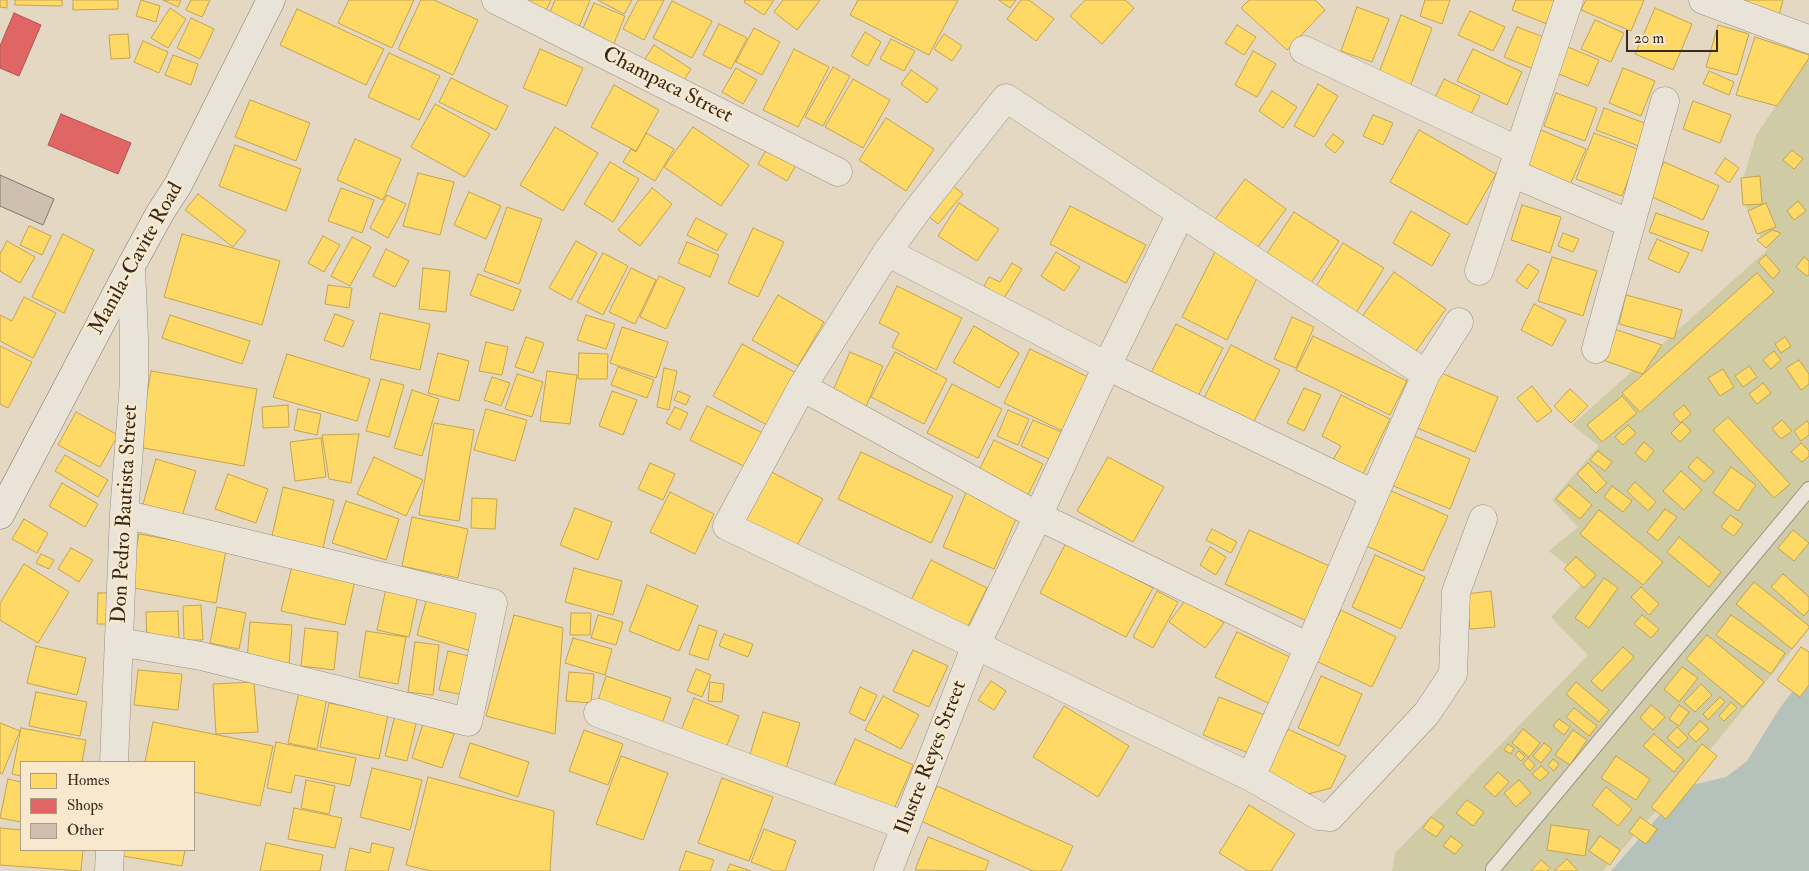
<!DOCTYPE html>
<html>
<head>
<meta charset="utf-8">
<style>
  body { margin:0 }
  #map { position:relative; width:1809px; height:871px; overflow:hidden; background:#e5d8c3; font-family:"IM FELL Double Pica",serif }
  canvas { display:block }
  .legend { position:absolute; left:20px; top:761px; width:175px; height:90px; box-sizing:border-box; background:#f8e8ce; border:1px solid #ab9c87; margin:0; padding:6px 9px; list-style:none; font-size:15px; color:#37291d }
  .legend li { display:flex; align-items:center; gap:10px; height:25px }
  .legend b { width:25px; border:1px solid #ab9c87 }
  .scale { position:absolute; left:1626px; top:30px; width:92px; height:22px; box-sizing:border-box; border:2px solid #37291d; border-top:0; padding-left:6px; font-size:15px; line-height:18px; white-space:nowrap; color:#37291d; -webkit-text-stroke:4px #f8e8ce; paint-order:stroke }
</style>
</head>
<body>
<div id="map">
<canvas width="1809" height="871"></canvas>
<ul class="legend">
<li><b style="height:14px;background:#ffd966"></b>Homes</li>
<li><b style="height:14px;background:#e06666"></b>Shops</li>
<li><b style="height:14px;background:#cfbfaf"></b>Other</li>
</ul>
<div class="scale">20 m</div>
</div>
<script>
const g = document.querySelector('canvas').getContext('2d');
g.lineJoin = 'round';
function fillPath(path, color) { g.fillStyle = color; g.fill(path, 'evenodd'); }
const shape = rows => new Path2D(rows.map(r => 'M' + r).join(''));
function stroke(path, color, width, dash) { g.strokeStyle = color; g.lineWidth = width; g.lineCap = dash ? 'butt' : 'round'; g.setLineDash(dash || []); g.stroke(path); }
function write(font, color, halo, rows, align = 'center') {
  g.font = font + ' "IM FELL Double Pica",serif'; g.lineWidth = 5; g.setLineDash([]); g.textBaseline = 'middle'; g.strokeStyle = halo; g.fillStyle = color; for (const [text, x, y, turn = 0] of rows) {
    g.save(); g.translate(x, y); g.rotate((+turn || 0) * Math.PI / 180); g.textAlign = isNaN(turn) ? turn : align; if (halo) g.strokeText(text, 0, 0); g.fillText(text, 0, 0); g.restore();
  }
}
fillPath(shape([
  [1809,58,1809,629,1719,739,1603,871,1392,871,1395,853,1588,655,1551,617,1586,580,1549,551,1578,527,1552,500,1599,446,1572,425,1767,250,1747,209,1742,183,1756,135]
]), '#cecba5');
fillPath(shape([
  [1809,681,1809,871,1611,871,1684,787,1726,777,1747,761,1779,709,1796,687]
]), '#b5c2bc');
const homes = shape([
  [0,0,7,0,7,8,0,7,0,0],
  [15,0,62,0,62,6,15,5,15,0],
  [73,0,118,0,118,9,73,10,73,0],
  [141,0,160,6,156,22,136,16,141,0],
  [163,0,181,0,178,7,163,0],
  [191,0,210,0,202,17,186,10,191,0],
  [349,0,414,0,392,48,338,23,349,0],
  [421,0,434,0,478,20,453,75,398,49,421,0],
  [520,0,551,0,546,11,520,0],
  [555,0,590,0,577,32,547,19,555,0],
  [598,0,632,0,624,14,598,0],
  [638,0,664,0,644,40,623,29,638,0],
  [745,0,774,0,764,15,744,2,745,0],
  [783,0,820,0,797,30,774,12,783,0],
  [858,0,958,0,929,55,850,15,858,0],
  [999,0,1016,0,1010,8,999,0],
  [1021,0,1029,0,1054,19,1036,41,1007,19,1021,0],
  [1085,0,1125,0,1134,8,1102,44,1070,16,1085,0],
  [1249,0,1315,0,1325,10,1287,50,1241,8,1249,0],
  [1425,0,1450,0,1442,24,1420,16,1425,0],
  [1516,0,1557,0,1547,24,1512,10,1516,0],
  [1586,0,1644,0,1631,31,1581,10,1586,0],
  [1726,0,1783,0,1779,15,1726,0],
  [672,1,712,21,692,58,653,38,672,1],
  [594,3,625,16,613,46,581,33,594,3],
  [1357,7,1389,19,1372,62,1341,51,1357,7],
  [170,8,186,19,168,48,151,38,170,8],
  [1655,8,1692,24,1673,70,1635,54,1655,8],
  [297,9,384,49,366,85,280,45,297,9],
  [1470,11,1505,27,1493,51,1458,35,1470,11],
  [1401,15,1432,28,1410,87,1378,75,1401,15],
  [191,18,214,29,200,59,177,48,191,18],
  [1595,20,1624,33,1611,62,1581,49,1595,20],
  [719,24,747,38,731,69,703,55,719,24],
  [1237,25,1256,37,1244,55,1225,43,1237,25],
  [1718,25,1749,34,1737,75,1706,67,1718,25],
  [1517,27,1549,39,1536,70,1504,57,1517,27],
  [754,28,780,42,762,75,736,62,754,28],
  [865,32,881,42,868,66,851,56,865,32],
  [128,34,130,58,111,59,109,35,128,34],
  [944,34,962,46,952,61,934,49,944,34],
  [1755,37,1809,55,1809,58,1777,106,1736,95,1755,37],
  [891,39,915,51,904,71,880,59,891,39],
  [143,41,168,52,159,73,134,62,143,41],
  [654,45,691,69,679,88,641,65,654,45],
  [1563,45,1599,60,1588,86,1552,71,1563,45],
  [540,49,583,68,566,106,523,88,540,49],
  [794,49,829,67,798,127,763,110,794,49],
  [1473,49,1522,72,1507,105,1457,81,1473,49],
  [1253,51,1276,64,1257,97,1235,85,1253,51],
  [389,53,440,76,419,120,368,97,389,53],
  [173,55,198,64,191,85,165,75,173,55],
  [833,67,850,76,823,126,805,117,833,67],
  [736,68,757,80,743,104,722,92,736,68],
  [1623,68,1655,81,1641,116,1609,103,1623,68],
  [911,70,938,89,927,103,901,84,911,70],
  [1709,71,1734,82,1729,95,1703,84,1709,71],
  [451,78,508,106,496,130,439,102,451,78],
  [853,79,890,100,863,148,825,127,853,79],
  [1444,79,1480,96,1466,124,1430,108,1444,79],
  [1318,84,1338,96,1314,137,1294,126,1318,84],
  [614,85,659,110,636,151,591,127,614,85],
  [1272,91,1297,107,1283,128,1259,111,1272,91],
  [1556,93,1597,108,1585,141,1544,126,1556,93],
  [250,100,310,123,296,161,235,137,250,100],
  [1693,101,1731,115,1720,143,1683,129,1693,101],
  [435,104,490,134,465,177,411,147,435,104],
  [1604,108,1655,127,1647,149,1596,130,1604,108],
  [1373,115,1393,123,1383,145,1363,136,1373,115],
  [886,118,934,149,906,191,859,160,886,118],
  [555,127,598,153,563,211,520,185,555,127],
  [693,127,749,165,721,206,664,167,693,127],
  [1419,130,1496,174,1467,225,1390,182,1419,130],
  [1541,130,1586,149,1568,189,1523,169,1541,130],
  [646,133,674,149,655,181,623,162,631,149,636,152,646,133],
  [1594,133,1640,150,1622,196,1576,179,1594,133],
  [1333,134,1344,142,1335,153,1325,145,1333,134],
  [355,139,401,159,383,200,337,180,355,139],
  [770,144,798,161,787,181,758,164,770,144],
  [235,145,301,169,286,211,219,186,235,145],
  [1792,150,1803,159,1794,169,1783,160,1792,150],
  [1725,158,1739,168,1729,183,1715,173,1725,158],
  [610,162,639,179,613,222,584,204,610,162],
  [1664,162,1719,186,1703,220,1648,195,1664,162],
  [418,173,454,182,440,235,403,226,418,173],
  [1760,176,1762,204,1743,205,1741,178,1760,176],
  [1245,179,1286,209,1254,252,1213,222,1245,179],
  [952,185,963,194,938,224,928,216,952,185],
  [341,188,374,200,362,233,328,221,341,188],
  [652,188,672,204,640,246,618,230,652,188],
  [469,192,501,206,486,239,454,225,469,192],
  [198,194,246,231,233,247,185,210,198,194],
  [387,195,406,204,388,238,370,228,387,195],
  [1798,201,1806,211,1794,220,1787,211,1798,201],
  [959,203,999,229,977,261,938,236,959,203],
  [1766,203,1776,227,1757,234,1748,211,1766,203],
  [1522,205,1561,217,1550,253,1511,240,1522,205],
  [1070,206,1146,245,1126,283,1050,244,1070,206],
  [507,207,542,219,519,284,484,271,507,207],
  [1411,211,1450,234,1432,266,1393,243,1411,211],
  [1294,212,1339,241,1309,286,1264,258,1294,212],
  [1656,213,1709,232,1702,251,1649,232,1656,213],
  [696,218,727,234,717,251,687,235,696,218],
  [29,226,51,236,42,255,20,245,29,226],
  [753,228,784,242,758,297,728,283,753,228],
  [1772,230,1781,233,1766,248,1757,240,1772,230],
  [1563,233,1579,239,1573,252,1558,246,1563,233],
  [63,234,94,250,64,313,32,297,63,234],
  [182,234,280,261,262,325,164,297,182,234],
  [323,236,340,245,324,272,308,263,323,236],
  [352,237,371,247,350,286,331,276,352,237],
  [1657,239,1689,253,1679,273,1648,259,1657,239],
  [7,241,35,257,20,283,0,271,0,254,7,241],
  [576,241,597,253,571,300,549,288,576,241],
  [687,242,719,255,710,277,678,263,687,242],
  [1343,243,1384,268,1356,313,1315,288,1343,243],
  [386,249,409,261,395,287,373,276,386,249],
  [1216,250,1257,278,1227,340,1182,317,1216,250],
  [1056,252,1080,267,1064,291,1041,276,1056,252],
  [603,253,628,266,603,315,577,302,603,253],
  [1766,255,1780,271,1773,279,1758,262,1766,255],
  [1552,257,1597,271,1583,316,1538,301,1552,257],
  [1804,257,1809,261,1809,275,1807,276,1796,267,1804,257],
  [1012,263,1022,269,1004,298,984,286,989,277,1000,282,1012,263],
  [1528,264,1539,271,1527,289,1516,281,1528,264],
  [423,268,450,271,446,312,419,309,423,268],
  [631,268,656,280,635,324,609,312,631,268],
  [1394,272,1446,309,1411,358,1359,321,1394,272],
  [1757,273,1774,292,1640,412,1622,393,1757,273],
  [478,274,521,290,513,311,470,295,478,274],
  [659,276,685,288,666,329,640,317,659,276],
  [328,285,352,288,349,308,325,304,328,285],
  [897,286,962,318,936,370,892,347,899,333,879,323,897,286],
  [778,295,824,322,798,366,752,340,778,295],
  [1626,295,1682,310,1674,339,1619,324,1626,295],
  [24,297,56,313,33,358,0,341,0,315,12,321,24,297],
  [1534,304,1566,320,1552,346,1521,330,1534,304],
  [380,313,430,324,420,370,370,359,380,313],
  [335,314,354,321,343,347,324,340,335,314],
  [170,315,250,341,242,364,162,338,170,315],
  [586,315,615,324,606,349,577,340,586,315],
  [1292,317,1314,327,1296,368,1274,359,1292,317],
  [1176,324,1223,348,1198,396,1151,373,1176,324],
  [974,326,1019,353,999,388,953,362,974,326],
  [622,327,668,342,656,378,610,363,622,327],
  [1608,327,1662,345,1643,374,1597,358,1608,327],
  [1313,336,1407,381,1390,415,1296,370,1313,336],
  [526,337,544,343,533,373,515,367,526,337],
  [1785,337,1791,346,1781,353,1775,344,1785,337],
  [486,342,508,347,502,375,479,371,486,342],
  [742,344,798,374,769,426,713,396,742,344],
  [1231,345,1280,370,1252,425,1203,400,1231,345],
  [0,346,32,362,8,408,0,404,0,346],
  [1030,349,1088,377,1063,431,1004,403,1030,349],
  [1774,351,1781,360,1771,369,1763,360,1774,351],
  [850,352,883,366,864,411,830,397,850,352],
  [895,352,947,379,924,424,871,397,895,352],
  [438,353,469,361,459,401,428,393,438,353],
  [579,353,608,354,607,379,578,379,579,353],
  [287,354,370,379,357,421,273,397,287,354],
  [1799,360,1809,374,1809,384,1801,390,1786,368,1799,360],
  [1749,366,1757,377,1743,387,1735,376,1749,366],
  [618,367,654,380,647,398,611,385,618,367],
  [664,368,677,371,669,410,657,407,664,368],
  [1723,369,1734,387,1720,396,1708,378,1723,369],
  [151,371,257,389,244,466,138,447,151,371],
  [547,371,577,375,570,424,540,421,547,371],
  [1439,372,1498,397,1475,452,1415,427,1439,372],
  [517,374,543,382,532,417,505,409,517,374],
  [492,377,510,383,501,406,484,400,492,377],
  [381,379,404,385,389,437,366,431,381,379],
  [1763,383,1771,393,1757,404,1749,394,1763,383],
  [952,384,1002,409,978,458,927,433,952,384],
  [1532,386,1552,411,1537,422,1517,398,1532,386],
  [1304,388,1321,395,1304,431,1287,423,1304,388],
  [1570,389,1588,406,1571,423,1554,406,1570,389],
  [412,390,439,399,422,456,394,448,412,390],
  [612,391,637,400,623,435,599,426,612,391],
  [678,391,690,396,686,405,674,400,678,391],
  [1341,395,1390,419,1363,474,1333,460,1341,446,1322,436,1341,395],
  [1622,396,1637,413,1602,442,1587,425,1622,396],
  [288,405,289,427,263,428,262,407,288,405],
  [1684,405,1691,414,1680,423,1673,414,1684,405],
  [707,406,767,435,750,469,690,440,707,406],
  [675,407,688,413,680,430,666,423,675,407],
  [298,409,321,414,317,435,294,430,298,409],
  [486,409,527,420,515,461,474,450,486,409],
  [1008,410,1029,419,1018,445,997,436,1008,410],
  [76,412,118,435,100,467,58,445,76,412],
  [1728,417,1790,484,1774,498,1713,430,1728,417],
  [1033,420,1061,432,1049,459,1021,446,1033,420],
  [1782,420,1792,431,1781,439,1772,428,1782,420],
  [1807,421,1809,424,1809,435,1801,441,1794,431,1807,421],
  [1682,422,1691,431,1680,442,1671,433,1682,422],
  [434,423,474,430,459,521,419,515,434,423],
  [1628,425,1636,433,1623,445,1615,437,1628,425],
  [359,434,351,483,329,479,322,435,359,434],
  [1412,435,1470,459,1450,509,1391,485,1412,435],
  [321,438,326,477,295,481,290,442,321,438],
  [994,440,1043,464,1028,495,979,470,994,440],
  [1644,442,1654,451,1645,462,1635,453,1644,442],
  [1801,443,1809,451,1809,456,1802,462,1791,452,1801,443],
  [1598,451,1612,462,1605,471,1590,460,1598,451],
  [861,452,953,496,931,543,838,499,861,452],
  [65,455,108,480,98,497,55,471,65,455],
  [374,457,423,480,406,516,357,494,374,457],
  [1108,457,1164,487,1133,542,1077,511,1108,457],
  [1697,457,1714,472,1704,482,1688,467,1697,457],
  [156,459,196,471,182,516,143,504,156,459],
  [650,463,675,474,663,500,638,489,650,463],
  [1588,463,1607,483,1596,493,1577,474,1588,463],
  [1731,467,1756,485,1738,511,1713,493,1731,467],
  [766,469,823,499,796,547,740,518,766,469],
  [1681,471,1702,490,1684,510,1663,491,1681,471],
  [228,474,268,489,256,523,215,509,228,474],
  [1635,482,1656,502,1648,511,1627,491,1635,482],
  [62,483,98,504,85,527,49,506,62,483],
  [1569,485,1592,505,1580,519,1556,499,1569,485],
  [1612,486,1632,501,1623,512,1604,497,1612,486],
  [283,487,334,500,323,548,272,536,283,487],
  [968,488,1020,510,994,569,943,547,968,488],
  [1387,489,1448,516,1423,571,1362,544,1387,489],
  [670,492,714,514,695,554,650,532,670,492],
  [472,498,497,499,495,529,471,528,472,498],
  [346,501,399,519,386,560,332,543,346,501],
  [575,508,612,522,598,560,560,545,575,508],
  [1665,509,1677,517,1658,541,1647,532,1665,509],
  [1599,510,1663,562,1643,585,1580,534,1599,510],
  [1730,515,1743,524,1734,536,1721,527,1730,515],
  [412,517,468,529,458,578,402,566,412,517],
  [24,519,48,533,37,553,12,539,24,519],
  [1212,529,1237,542,1231,553,1206,540,1212,529],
  [1249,530,1334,568,1309,622,1225,584,1249,530],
  [1793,530,1809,543,1794,561,1778,548,1793,530],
  [139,534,226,550,216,603,129,587,139,534],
  [1679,537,1721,572,1709,587,1667,552,1679,537],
  [1066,543,1153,588,1126,637,1040,593,1066,543],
  [1210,547,1226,557,1216,575,1200,565,1210,547],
  [71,548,93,560,79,582,58,569,71,548],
  [41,554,54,560,49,569,36,563,41,554],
  [1375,555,1425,577,1401,629,1352,607,1375,555],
  [1576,557,1596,575,1584,588,1564,569,1576,557],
  [931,560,987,588,964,634,908,606,931,560],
  [24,564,69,592,38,643,0,620,0,603,24,564],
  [292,566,355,580,345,625,281,611,292,566],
  [574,568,622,581,613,615,565,602,574,568],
  [1783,574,1809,597,1809,610,1804,616,1771,587,1783,574],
  [1604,578,1618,588,1589,628,1575,618,1604,578],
  [1754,582,1809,626,1809,628,1792,649,1736,604,1754,582],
  [387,584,419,590,409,637,377,630,387,584],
  [647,585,698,606,679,651,629,631,647,585],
  [1641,587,1659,604,1649,615,1631,597,1641,587],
  [1157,591,1178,602,1153,648,1133,637,1157,591],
  [1491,591,1495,627,1470,629,1466,594,1491,591],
  [98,593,108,593,107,624,97,624,98,593],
  [428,594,487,610,475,652,417,635,428,594],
  [1188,597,1224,623,1205,648,1169,622,1188,597],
  [201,605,203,640,184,640,183,606,201,605],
  [217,607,246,613,239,649,210,643,217,607],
  [1341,610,1396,637,1372,687,1316,661,1341,610],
  [178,611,179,641,147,643,146,612,178,611],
  [571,613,591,613,590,635,570,635,571,613],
  [514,615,563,628,555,734,486,716,514,615],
  [598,615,623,622,616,645,591,638,598,615],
  [1642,615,1659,629,1651,638,1634,624,1642,615],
  [1731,615,1785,653,1771,674,1716,635,1731,615],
  [250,622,292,625,289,664,247,661,250,622],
  [699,625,717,631,708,660,689,654,699,625],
  [305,628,338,632,334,670,301,666,305,628],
  [366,631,406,637,398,684,359,677,366,631],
  [1237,632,1294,659,1272,705,1215,677,1237,632],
  [724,634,753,644,748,657,719,646,724,634],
  [1707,635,1764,682,1743,707,1686,659,1707,635],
  [573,638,612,649,605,675,565,663,573,638],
  [415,642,439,645,433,695,408,692,415,642],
  [36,646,86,658,77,695,27,683,36,646],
  [1623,647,1634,657,1602,691,1591,681,1623,647],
  [1801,647,1809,652,1809,685,1800,697,1777,680,1801,647],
  [913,650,948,666,929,707,893,691,913,650],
  [448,651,473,657,464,695,439,690,448,651],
  [1682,667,1698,678,1679,702,1664,689,1682,667],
  [696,669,711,675,702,697,687,691,696,669],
  [138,670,182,674,178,710,134,705,138,670],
  [569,672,594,674,591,703,566,701,569,672],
  [606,676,671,698,659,732,595,710,606,676],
  [1321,676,1362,694,1339,746,1298,728,1321,676],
  [991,681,1006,691,994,710,978,700,991,681],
  [254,682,258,732,216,734,213,684,254,682],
  [710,682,724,684,722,702,708,701,710,682],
  [1576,682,1609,710,1599,722,1566,694,1576,682],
  [1701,684,1712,695,1695,712,1684,702,1701,684],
  [860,687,877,695,865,721,849,713,860,687],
  [36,692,87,702,80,736,29,726,36,692],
  [299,692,327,698,317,749,288,743,299,692],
  [883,696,919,715,901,749,865,730,883,696],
  [1219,697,1267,716,1251,754,1203,735,1219,697],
  [1720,697,1725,702,1708,720,1703,714,1720,697],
  [694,698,739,716,725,750,680,733,694,698],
  [1731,702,1737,708,1724,721,1719,716,1731,702],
  [329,703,388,715,379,759,320,747,329,703],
  [1651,705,1665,717,1653,730,1640,718,1651,705],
  [1679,705,1689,712,1679,726,1669,719,1679,705],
  [1064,706,1129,746,1098,797,1033,757,1064,706],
  [1574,708,1597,726,1589,736,1566,717,1574,708],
  [763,712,800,723,785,772,748,761,763,712],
  [395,715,417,720,407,761,385,756,395,715],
  [1559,719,1570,727,1564,735,1553,726,1559,719],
  [1700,721,1709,729,1696,742,1688,734,1700,721],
  [153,722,273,746,260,806,194,792,194,762,145,762,153,722],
  [0,723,20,731,2,774,0,773,0,723],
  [423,724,454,734,442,768,412,758,423,724],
  [1677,727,1688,738,1678,748,1667,738,1677,727],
  [21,728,86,740,82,762,21,762,21,776,12,774,21,728],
  [1288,729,1346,756,1331,788,1304,795,1265,776,1288,729],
  [1523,729,1540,743,1529,757,1512,743,1523,729],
  [584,730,623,744,608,785,569,771,584,730],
  [1573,730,1587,740,1570,765,1555,755,1573,730],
  [1654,734,1684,760,1674,772,1643,746,1654,734],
  [855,739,913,765,891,816,832,790,855,739],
  [276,742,356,758,350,786,295,775,291,793,267,788,276,742],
  [470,743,529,762,518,797,459,777,470,743],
  [1544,743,1552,749,1541,763,1533,756,1544,743],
  [1508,744,1514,748,1511,754,1504,750,1508,744],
  [1702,744,1717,756,1666,819,1651,807,1702,744],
  [1519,751,1525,757,1521,761,1515,755,1519,751],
  [621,756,668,773,643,840,596,824,621,756],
  [1616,756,1650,779,1636,800,1601,778,1616,756],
  [1528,758,1535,765,1530,771,1523,764,1528,758],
  [1553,759,1559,764,1554,771,1548,765,1553,759],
  [1541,766,1549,773,1540,781,1532,774,1541,766],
  [372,768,422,780,410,830,360,817,372,768],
  [1498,772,1509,782,1495,797,1484,787,1498,772],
  [428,777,554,811,550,871,431,871,406,865,428,777],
  [722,778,773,797,749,861,698,843,722,778],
  [8,779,21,782,21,822,0,818,8,779],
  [306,780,335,786,329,814,301,808,306,780],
  [1519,780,1531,793,1516,807,1504,793,1519,780],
  [937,786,1073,846,1061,871,1033,871,921,821,937,786],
  [1606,787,1632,809,1618,826,1592,805,1606,787],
  [1467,800,1484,812,1473,826,1456,813,1467,800],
  [1249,805,1295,834,1271,871,1248,871,1219,853,1249,805],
  [294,808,342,818,335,848,288,839,294,808],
  [1431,817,1444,826,1436,837,1423,828,1431,817],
  [1640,817,1657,829,1646,844,1629,832,1640,817],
  [1551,825,1589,830,1585,856,1547,850,1551,825],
  [0,828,21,830,21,850,83,850,81,871,0,865,0,828],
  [764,829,796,841,785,871,775,871,751,862,764,829],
  [1451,836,1463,845,1455,854,1443,846,1451,836],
  [1600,836,1620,850,1610,865,1589,851,1600,836],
  [928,837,989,861,985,871,915,870,928,837],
  [266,843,323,855,320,871,260,871,266,843],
  [372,843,394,848,388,871,345,871,350,848,370,853,372,843],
  [118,850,185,850,182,866,117,855,118,850],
  [686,851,714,860,710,871,679,871,686,851],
  [1567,859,1578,871,1554,871,1567,859],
  [1541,860,1550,868,1547,871,1531,871,1541,860],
  [730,864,751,871,727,871,730,864]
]);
fillPath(homes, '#ffd966');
stroke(homes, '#c3a450', 1);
const shops = shape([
  [14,13,41,25,19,76,0,68,0,46,14,13],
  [61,114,131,143,118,174,48,145,61,114]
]);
fillPath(shops, '#e06666');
stroke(shops, '#ad5450', 1);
const building = shape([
  [0,175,54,199,43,225,0,206,0,175]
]);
fillPath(building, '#cfbfaf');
stroke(building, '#81786c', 1);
const service = shape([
  [1493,869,1809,489]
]);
const minor = shape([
  [496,0,838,172],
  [1703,0,1808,39],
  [1304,50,1519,151],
  [1512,173,1631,224],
  [887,252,1107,366,1374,494],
  [1479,271,1569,0],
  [1596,349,1665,101],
  [1426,374,1006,98,919,208,887,252,802,387,727,526,1251,777,1319,816,1330,817,1427,713,1453,674,1456,592,1483,519],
  [802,387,1038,516,1309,647],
  [119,642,201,656,468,722,493,603,124,514],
  [598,713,906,826],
  [114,762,124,514,134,381,134,337,131,266],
  [1251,777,1309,647,1426,374,1459,322],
  [109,871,110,850],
  [888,871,976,645,1038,516,1107,366,1181,213]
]);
const secondary = shape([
  [0,515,131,266,160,213,178,185,271,0]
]);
stroke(service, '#999083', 16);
stroke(minor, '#999083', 29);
stroke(secondary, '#81786c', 29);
stroke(service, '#e9e3d8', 14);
stroke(minor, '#e9e3d8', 28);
stroke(secondary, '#e9e3d8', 28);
write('21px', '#37291d', '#f8e8ce', [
  ["Champaca Street",667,86,27],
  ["Manila-Cavite Road",137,259,-61],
  ["Don Pedro Bautista Street",126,514,-87],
  ["Ilustre Reyes Street",932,758,-69]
]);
</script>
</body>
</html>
